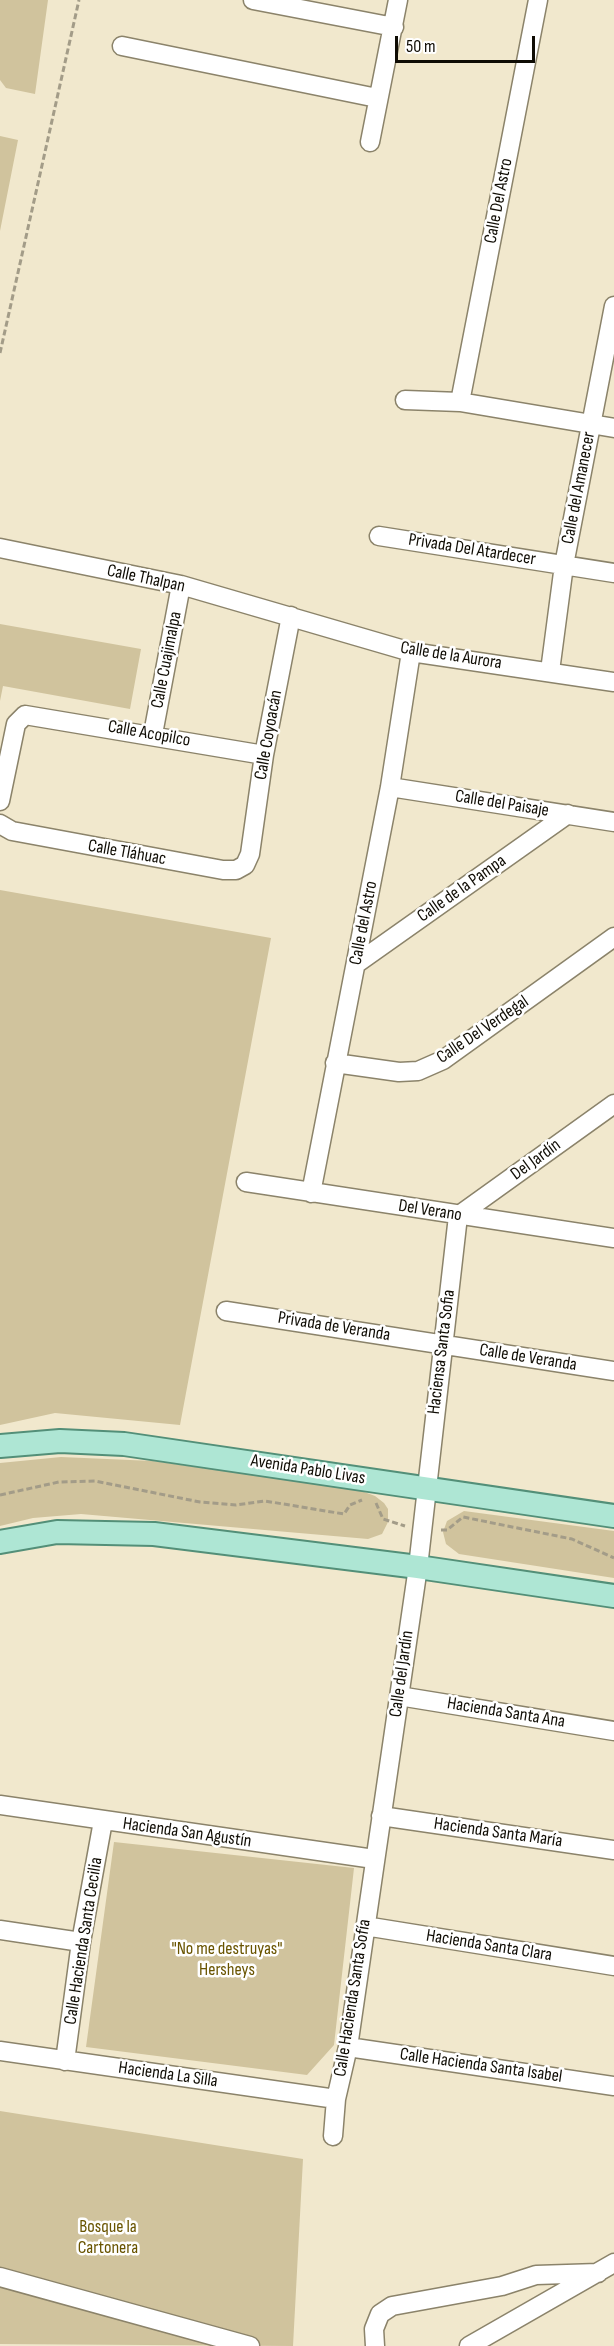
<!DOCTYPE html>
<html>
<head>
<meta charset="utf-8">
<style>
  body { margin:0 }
  #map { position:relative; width:614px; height:2346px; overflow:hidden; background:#f1e8cd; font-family:"Sofia Sans Condensed",sans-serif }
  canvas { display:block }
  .scale { position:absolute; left:395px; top:36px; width:140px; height:27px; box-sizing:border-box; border:3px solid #0f0c04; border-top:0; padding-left:8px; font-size:18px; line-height:21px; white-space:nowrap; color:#0f0c04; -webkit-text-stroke:4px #fff; paint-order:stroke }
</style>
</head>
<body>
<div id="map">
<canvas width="614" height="2346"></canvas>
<div class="scale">50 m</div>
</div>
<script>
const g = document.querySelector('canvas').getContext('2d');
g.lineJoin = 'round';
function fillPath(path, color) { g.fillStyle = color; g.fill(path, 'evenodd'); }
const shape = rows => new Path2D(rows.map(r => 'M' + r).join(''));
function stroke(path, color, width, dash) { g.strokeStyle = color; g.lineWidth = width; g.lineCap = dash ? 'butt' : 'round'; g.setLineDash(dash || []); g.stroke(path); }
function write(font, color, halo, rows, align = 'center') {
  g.font = font + ' "Sofia Sans Condensed",sans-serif'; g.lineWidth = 5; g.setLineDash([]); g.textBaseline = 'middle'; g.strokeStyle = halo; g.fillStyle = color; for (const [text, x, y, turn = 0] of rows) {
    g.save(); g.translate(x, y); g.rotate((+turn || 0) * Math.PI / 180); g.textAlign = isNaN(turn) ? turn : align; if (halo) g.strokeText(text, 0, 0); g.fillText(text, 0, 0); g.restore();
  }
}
fillPath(shape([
  [0,0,48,0,35,94,6,88,0,80],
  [0,136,18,140,0,231],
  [0,624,141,649,130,709,3,686,0,701],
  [0,890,271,938,180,1425,55,1413,0,1425],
  [61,1457,153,1461,359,1490,375,1496,384,1503,388,1509,388,1522,382,1534,368,1539,81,1514,33,1518,0,1526,0,1463],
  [464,1511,614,1531,614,1578,459,1554,446,1544,443,1532,447,1521],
  [114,1842,354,1868,334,2045,307,2075,86,2047],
  [0,2111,303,2159,293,2346,0,2344]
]), '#d0c39d');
const minor = shape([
  [253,0,394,27],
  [122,46,377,98],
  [370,142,398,0],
  [405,400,460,402,614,428],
  [460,402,538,0],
  [379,536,614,573],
  [0,548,181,585,411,652,614,682],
  [550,671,564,565,614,306],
  [153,734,181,585],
  [390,787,614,822],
  [0,801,16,724,25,715,264,755],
  [0,824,12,831,223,870,236,870,245,865,250,854,264,755,291,616],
  [356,964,568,814],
  [335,1063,399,1072,418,1071,443,1060,614,937],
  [246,1182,614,1238],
  [311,1193,390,787,411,652],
  [226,1311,614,1371],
  [399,1696,614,1731],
  [0,1805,374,1859],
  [381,1816,614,1850],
  [365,1926,614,1966],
  [0,1930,81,1942],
  [348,2047,614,2086],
  [0,2051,336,2099],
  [65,2061,81,1942,103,1821],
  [333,2136,336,2099,348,2047,418,1567,458,1216,614,1104],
  [0,2277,250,2346],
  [375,2346,374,2329,380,2314,392,2306,502,2286,536,2275,598,2273],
  [469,2346,614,2263]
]);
const major = shape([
  [0,1446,60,1441,124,1444,614,1516],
  [0,1542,57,1532,154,1534,418,1567,614,1596]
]);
stroke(minor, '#8b836a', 21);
stroke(major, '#538f78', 26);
stroke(shape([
  [0,353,79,0],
  [0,1495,59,1482,95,1481,200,1502,236,1505,265,1501,344,1514,350,1505,362,1500],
  [376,1503,383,1519,405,1526],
  [441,1530,447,1530,463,1517,572,1539,614,1558]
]), '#a39c88', 3, [6, 3]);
stroke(minor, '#fff', 18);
stroke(major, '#aee6d4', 22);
write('18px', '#0f0c04', '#fff', [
  ["Calle Del Astro",499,201,-79],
  ["Calle del Amanecer",579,488,-79],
  ["Privada Del Atardecer",472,550,9],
  ["Calle Thalpan",146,579,12],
  ["Calle de la Aurora",451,656,9],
  ["Calle Cuajimalpa",167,660,-79],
  ["Calle Acopilco",149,734,10],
  ["Calle Coyoacán",269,735,-80],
  ["Calle del Paisaje",502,804,9],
  ["Calle Tláhuac",127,853,10],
  ["Calle de la Pampa",462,889,-35],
  ["Calle del Astro",364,923,-79],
  ["Calle Del Verdegal",483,1030,-34],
  ["Del Jardín",536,1160,-36],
  ["Del Verano",430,1211,9],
  ["Privada de Veranda",334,1327,9],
  ["Haciensa Santa Sofia",442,1352,-83],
  ["Calle de Veranda",528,1358,9],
  ["Avenida Pablo Livas",308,1470,9],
  ["Calle del Jardín",402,1674,-82],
  ["Hacienda Santa Ana",506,1713,9],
  ["Hacienda San Agustín",187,1833,8],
  ["Hacienda Santa María",498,1833,8],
  ["Calle Hacienda Santa Cecilia",84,1941,-81],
  ["Hacienda Santa Clara",489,1946,9],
  ["Calle Hacienda Santa Sofía",353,1998,-81],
  ["Calle Hacienda Santa Isabel",481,2066,8],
  ["Hacienda La Silla",168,2075,8]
]);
write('18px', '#695400', '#fff', [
  ["\"No me destruyas\"",227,1949],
  ["Hersheys",227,1970],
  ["Bosque la",108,2227],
  ["Cartonera",108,2248]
]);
</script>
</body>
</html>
